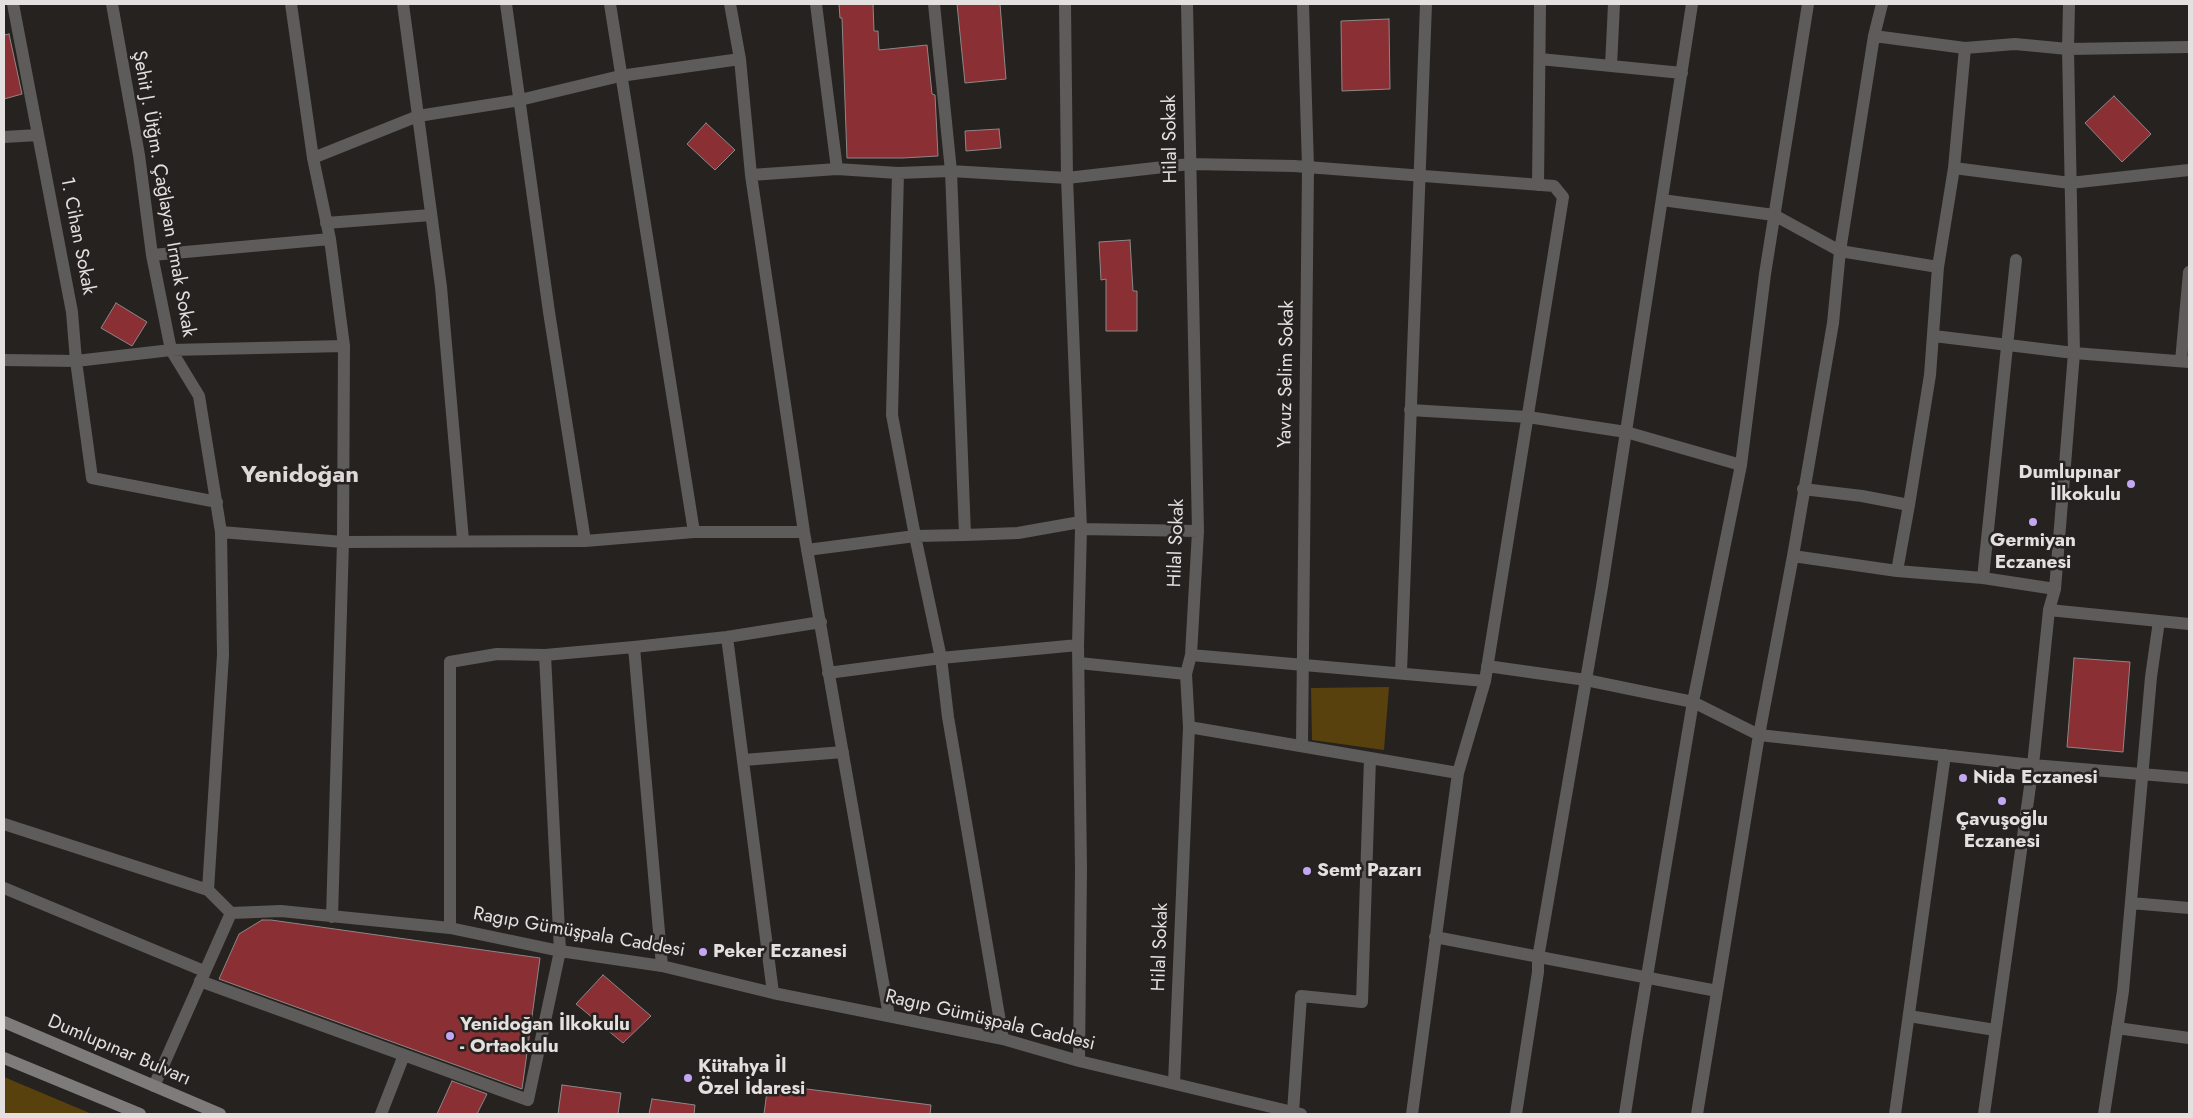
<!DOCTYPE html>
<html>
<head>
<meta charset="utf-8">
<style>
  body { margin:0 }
  #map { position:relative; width:2193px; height:1118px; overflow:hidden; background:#262220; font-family:Jost,sans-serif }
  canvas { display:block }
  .frame { position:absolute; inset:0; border:5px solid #e3e0df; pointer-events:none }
</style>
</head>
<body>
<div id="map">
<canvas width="2193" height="1118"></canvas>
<div class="frame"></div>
</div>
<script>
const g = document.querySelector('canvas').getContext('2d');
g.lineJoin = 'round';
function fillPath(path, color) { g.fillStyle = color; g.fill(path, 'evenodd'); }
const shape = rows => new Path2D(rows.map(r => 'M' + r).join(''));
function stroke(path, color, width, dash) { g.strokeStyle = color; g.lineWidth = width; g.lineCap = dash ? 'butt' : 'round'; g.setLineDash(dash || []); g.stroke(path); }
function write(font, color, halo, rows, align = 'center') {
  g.font = font + ' Jost,sans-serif'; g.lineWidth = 5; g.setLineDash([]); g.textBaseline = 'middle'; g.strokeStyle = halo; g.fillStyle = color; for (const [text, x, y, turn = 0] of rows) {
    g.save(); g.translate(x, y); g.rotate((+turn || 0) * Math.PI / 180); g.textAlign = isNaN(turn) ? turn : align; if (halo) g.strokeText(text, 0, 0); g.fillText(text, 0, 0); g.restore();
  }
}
fillPath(shape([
  [1389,687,1384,750,1312,740,1311,688],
  [4,1077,92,1114,4,1114]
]), '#59410d');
const building = shape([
  [839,4,873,4,874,31,878,31,879,50,927,45,932,94,935,95,938,156,903,158,847,158,842,18,840,18,839,4],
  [957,4,1000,4,1006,79,965,83,957,4],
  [1389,19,1390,89,1342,91,1341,21,1389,19],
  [9,34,22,94,4,99,4,35,9,34],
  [2114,96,2151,134,2122,162,2085,123,2114,96],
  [706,123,735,150,715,170,687,144,706,123],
  [999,129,1001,148,966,151,965,131,999,129],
  [1130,240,1133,291,1137,291,1137,331,1106,331,1106,279,1101,280,1099,242,1130,240],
  [116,303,147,322,132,346,101,328,116,303],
  [2074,658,2130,662,2123,752,2067,747,2074,658],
  [262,920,271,920,540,958,522,1089,219,979,239,934,262,920],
  [603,975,651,1016,623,1043,576,1004,603,975],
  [452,1081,487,1094,477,1114,437,1114,452,1081],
  [768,1084,931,1105,930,1114,764,1114,768,1084],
  [562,1085,621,1093,618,1114,558,1114,562,1085],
  [652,1099,695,1105,694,1114,649,1114,652,1099]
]);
fillPath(building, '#8a2f33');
stroke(building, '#8d8787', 1);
stroke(shape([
  [13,4,72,312,76,361,92,478,217,502],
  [112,4,139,155,152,255,171,350,199,396,221,532,223,655,208,890],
  [291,4,313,158,330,239,344,346,343,542,332,917],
  [403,4,441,287,463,540],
  [506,4,549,312,585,541],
  [610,4,694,532],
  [730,4,740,59,751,175,804,532,889,1016],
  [816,4,837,169],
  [1065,4,1067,178,1081,529,1078,645,1081,869,1079,1061],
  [1874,36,1965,48,2015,44,2068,49,2189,47],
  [1540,59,1682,73],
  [1611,66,1614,4],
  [4,137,38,135],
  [313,158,418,116,520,100,620,76,740,59],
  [1954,168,2070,183,2189,170],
  [898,173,892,415,915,536,965,535,951,171,934,4],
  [751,175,837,169,898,173,951,171,1067,178,1190,164,1294,166,1554,186,1563,197,1485,681,1458,773,1412,1114],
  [1538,185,1540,4],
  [1662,200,1774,215,1840,251,1938,267],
  [326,223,431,215],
  [152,255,330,239],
  [1934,336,2074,353,2189,362],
  [4,360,76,361,171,350,344,346],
  [2181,361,2189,272],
  [1410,410,1528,417,1626,432,1741,465],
  [1803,489,1862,496,1909,505,1930,375,1938,267,1954,168,1965,48],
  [1081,529,1198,531],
  [221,532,343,542,585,541,694,532,804,532],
  [965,535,1018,533,1080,522],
  [807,550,915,536,941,658,948,717,1003,1039],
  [1793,556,1897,571,1983,578,2055,589],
  [1897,571,1909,505],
  [1983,578,2016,260],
  [2049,610,2189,624],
  [727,637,773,993],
  [634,647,662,966],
  [1191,655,1485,681],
  [1079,663,1186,674],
  [1487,666,1586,680,1693,702,1759,735,2033,765,2189,778],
  [828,673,941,658,1078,645],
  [1401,673,1426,4],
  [1189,727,1458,773],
  [1302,746,1308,167,1303,4],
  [744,760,843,752],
  [4,824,208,890,231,913,281,911,450,928,560,951,662,966,773,993,1003,1039,1079,1061,1301,1114],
  [4,888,204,971],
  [2131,903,2189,908],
  [450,928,450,662,497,654,545,655,634,647,727,637,821,622],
  [1435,937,1717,991],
  [200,981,528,1100,560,951,545,655],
  [1909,1016,1995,1030],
  [2117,1028,2189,1038],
  [1174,1083,1189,727,1186,674,1191,655,1198,531,1187,4],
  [154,1086,231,913],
  [1293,1112,1301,996,1362,1002,1370,758],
  [381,1114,404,1055],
  [1516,1114,1538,972,1538,958,1602,587,1692,4],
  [1625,1114,1637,1036,1693,702,1741,465,1765,274,1808,4],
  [1697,1114,1759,735,1793,556,1833,323,1840,251,1874,36,1882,4],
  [1895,1114,1945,755],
  [1984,1114,2033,765,2049,610,2055,589,2074,353,2068,49,2069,4],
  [2104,1114,2123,991,2151,677,2159,621]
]), '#5d5c5a', 12);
stroke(shape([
  [4,1022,220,1114],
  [4,1058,140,1114]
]), '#7e7c7a', 12);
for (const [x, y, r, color] of [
  [2131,484,5,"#c3a7f2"],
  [2033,522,5,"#c3a7f2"],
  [1963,778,5,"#c3a7f2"],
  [2002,801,5,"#c3a7f2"],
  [1307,871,5,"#c3a7f2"],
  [703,952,5,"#c3a7f2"],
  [450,1036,5,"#c3a7f2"],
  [688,1078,5,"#c3a7f2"]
]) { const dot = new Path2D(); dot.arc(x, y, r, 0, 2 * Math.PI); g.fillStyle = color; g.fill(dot); stroke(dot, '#262220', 2); }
write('19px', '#e3e0df', '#262220', [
  ["Hilal Sokak",1171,139,-91],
  ["Şehit J. Ütğm. Çağlayan Irmak Sokak",163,194,80],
  ["1. Cihan Sokak",77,236,79],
  ["Yavuz Selim Sokak",1287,374,-89],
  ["Hilal Sokak",1177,543,-88],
  ["Ragıp Gümüşpala Caddesi",579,933,10],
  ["Hilal Sokak",1161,947,-88],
  ["Ragıp Gümüşpala Caddesi",990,1021,13],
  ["Dumlupınar Bulvarı",119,1051,23]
]);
write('bold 19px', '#e3e0df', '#262220', [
  ["Dumlupınar",2121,473,"right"],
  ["İlkokulu",2121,495,"right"],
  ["Germiyan",2033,541,"center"],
  ["Eczanesi",2033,563,"center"],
  ["Nida Eczanesi",1973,778],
  ["Çavuşoğlu",2002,820,"center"],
  ["Eczanesi",2002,842,"center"],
  ["Semt Pazarı",1317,871],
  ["Peker Eczanesi",713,952],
  ["Yenidoğan İlkokulu",460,1025],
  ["- Ortaokulu",460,1047],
  ["Kütahya İl",698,1067],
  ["Özel İdaresi",698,1089]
], 'left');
write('bold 24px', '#ded9d7', '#262220', [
  ["Yenidoğan",300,476]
]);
</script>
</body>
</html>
